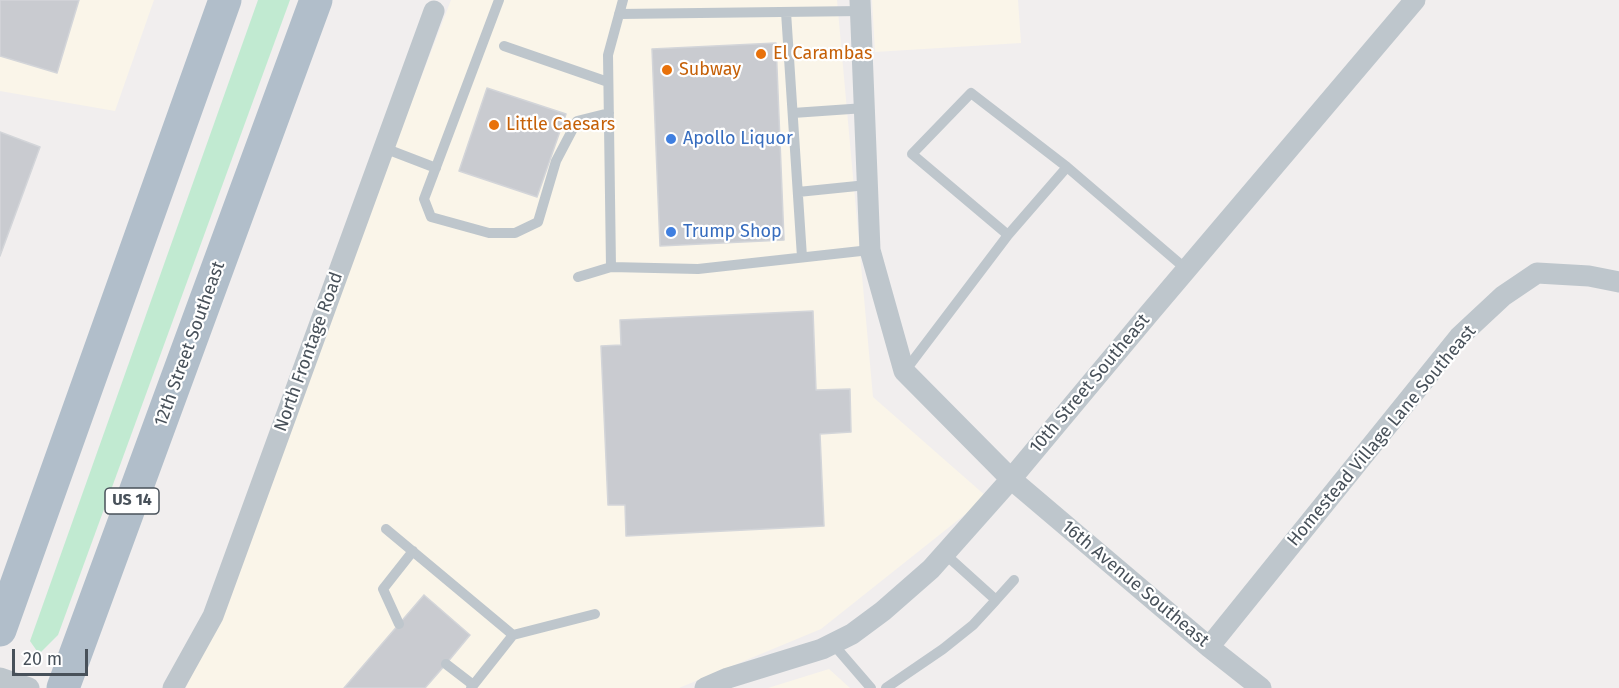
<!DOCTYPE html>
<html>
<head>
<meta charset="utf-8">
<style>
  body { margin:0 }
  #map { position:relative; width:1619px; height:688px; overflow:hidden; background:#f1eeee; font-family:"Fira Sans",sans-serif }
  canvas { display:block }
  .scale { position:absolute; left:12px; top:649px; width:76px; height:27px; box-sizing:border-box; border:3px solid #48515a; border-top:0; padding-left:8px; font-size:18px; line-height:21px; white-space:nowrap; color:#48515a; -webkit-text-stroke:4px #fff; paint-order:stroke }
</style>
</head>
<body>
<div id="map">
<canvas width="1619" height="688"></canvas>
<div class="scale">20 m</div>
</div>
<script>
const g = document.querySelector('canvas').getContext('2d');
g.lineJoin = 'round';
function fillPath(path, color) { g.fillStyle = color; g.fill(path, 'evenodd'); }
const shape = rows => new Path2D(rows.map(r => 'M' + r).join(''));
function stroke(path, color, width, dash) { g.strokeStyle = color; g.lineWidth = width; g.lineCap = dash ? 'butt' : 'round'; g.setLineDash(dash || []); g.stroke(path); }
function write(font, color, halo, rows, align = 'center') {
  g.font = font + ' "Fira Sans",sans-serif'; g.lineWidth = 4.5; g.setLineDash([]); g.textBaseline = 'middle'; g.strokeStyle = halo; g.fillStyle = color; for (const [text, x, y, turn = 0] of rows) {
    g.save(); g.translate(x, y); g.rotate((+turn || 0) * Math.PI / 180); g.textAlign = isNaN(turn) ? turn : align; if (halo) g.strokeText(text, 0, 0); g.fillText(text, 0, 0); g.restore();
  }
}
fillPath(shape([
  [0,0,154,0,115,111,0,91],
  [451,0,837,0,873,397,987,497,821,629,679,688,186,688],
  [872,0,1018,0,1021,43,875,52],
  [829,669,850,688,768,688]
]), '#faf5e9');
fillPath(shape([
  [258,0,290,0,58,635,39,654,30,641]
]), '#c1ead1');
const building = shape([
  [0,0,79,0,57,73,0,56,0,0],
  [776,43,784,240,660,246,652,49,776,43],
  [487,88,566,114,537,197,459,171,487,88],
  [0,132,40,147,0,256,0,132],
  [813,311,816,390,850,389,851,432,820,434,824,526,626,536,625,505,608,505,601,346,621,345,620,320,813,311],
  [424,595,470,635,446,664,425,688,344,688,424,595]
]);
fillPath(building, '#c9cbd0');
stroke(building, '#d3d5d9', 1.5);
stroke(shape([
  [499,0,424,199,431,217,489,233,515,233,538,222,556,161,577,121,609,113],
  [786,12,802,257],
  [619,14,861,11],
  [504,46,608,82],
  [793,113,865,108],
  [384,148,436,168],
  [798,192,867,185],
  [1008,235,912,154,971,93,1067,167,1186,269],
  [611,267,608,55,623,0],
  [578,277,611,267,698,269,870,250],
  [905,371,1008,235,1067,167],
  [386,529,513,635],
  [996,600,1014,580],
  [399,624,383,589,413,551],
  [833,644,871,688],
  [446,664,472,684],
  [471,688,513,635,595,614],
  [886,688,943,649,973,625,996,600,945,554]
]), '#bec6cc', 10);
stroke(shape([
  [860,0,870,250,904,371,1011,479,1209,647,1261,688],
  [1209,647,1459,337,1503,296,1537,273,1589,276,1619,282],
  [0,678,29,688],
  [173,688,213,616,434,11],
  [705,688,728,678,822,649,852,634,883,611,931,569,1011,479,1147,316,1415,0]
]), '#bec6cc', 21);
stroke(shape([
  [0,630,225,0],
  [63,688,316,0]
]), '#b1beca', 33);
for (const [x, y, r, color] of [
  [761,54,6,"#e8710a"],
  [667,70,6,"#e8710a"],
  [494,125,6,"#e8710a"],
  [671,139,6,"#3f7fe0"],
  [671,232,6,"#3f7fe0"]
]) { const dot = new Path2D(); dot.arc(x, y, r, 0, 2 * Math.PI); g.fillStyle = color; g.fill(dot); stroke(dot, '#fff', 2); }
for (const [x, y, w] of [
  [132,501,54]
]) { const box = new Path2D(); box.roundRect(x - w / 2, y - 13, w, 26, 4.5); g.fillStyle = '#fff'; g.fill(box); stroke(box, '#48515a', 1.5); }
write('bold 16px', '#48515a', null, [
  ["US 14",132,501]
]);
write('18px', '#c56008', '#fff', [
  ["El Carambas",773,54],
  ["Subway",679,70],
  ["Little Caesars",506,125]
], 'left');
write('18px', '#366cbe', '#fff', [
  ["Apollo Liquor",683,139],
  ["Trump Shop",683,232]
], 'left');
write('18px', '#48515a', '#fff', [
  ["12th Street Southeast",190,344,-70],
  ["North Frontage Road",309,352,-70],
  ["10th Street Southeast",1090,384,-50],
  ["Homestead Village Lane Southeast",1382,436,-50],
  ["16th Avenue Southeast",1135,584,40]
]);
</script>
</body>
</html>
